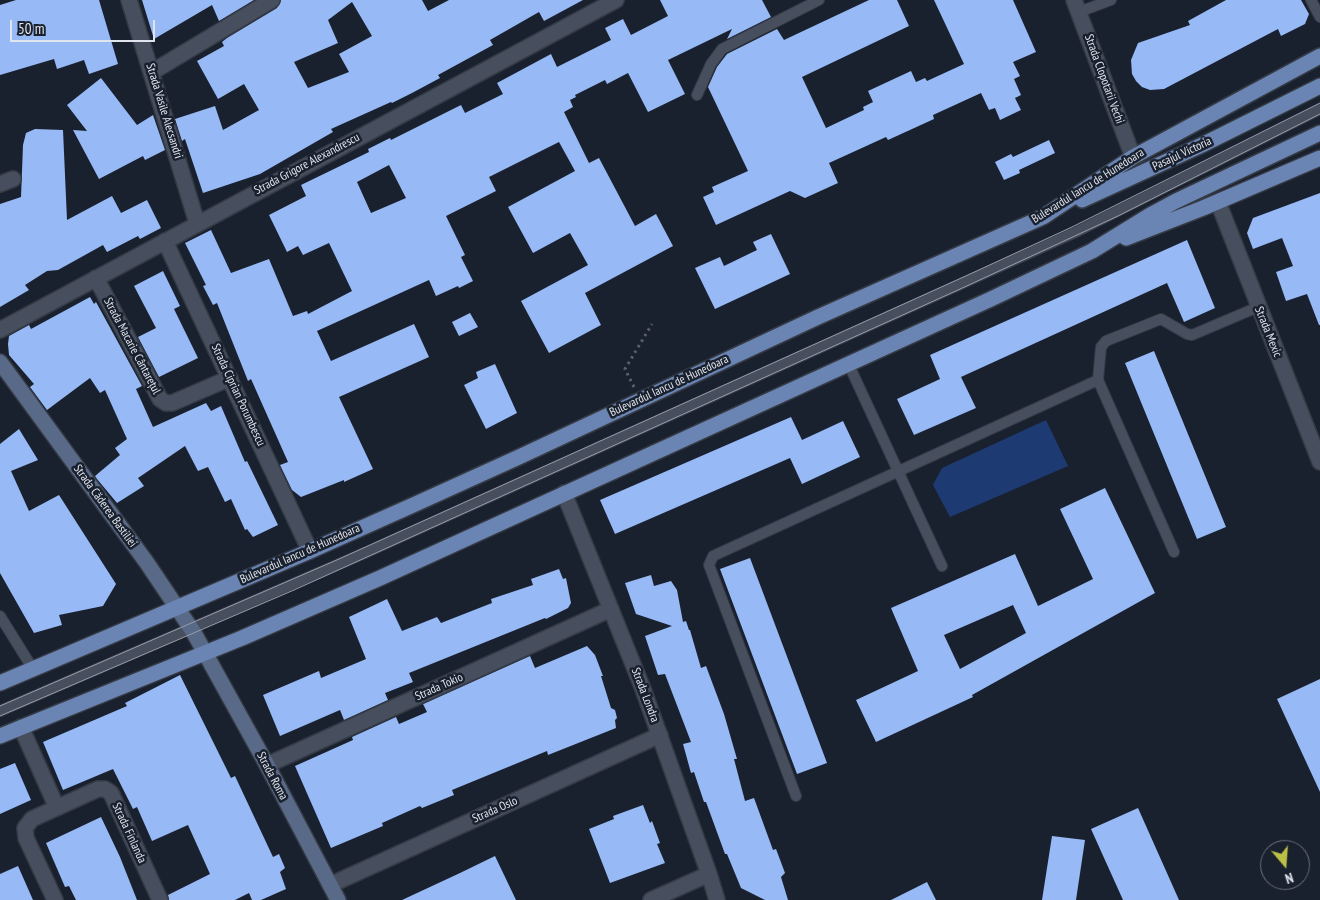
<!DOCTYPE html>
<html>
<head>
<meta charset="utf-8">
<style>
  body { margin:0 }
  #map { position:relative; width:1320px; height:900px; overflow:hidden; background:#1a212e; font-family:"PT Sans Narrow",sans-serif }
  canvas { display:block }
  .north { position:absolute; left:1260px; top:840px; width:50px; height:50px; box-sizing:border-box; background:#1a212e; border:1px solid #696f7a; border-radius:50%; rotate:162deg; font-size:14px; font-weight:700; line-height:20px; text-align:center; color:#dfe4ed }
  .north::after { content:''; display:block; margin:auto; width:18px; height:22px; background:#bac045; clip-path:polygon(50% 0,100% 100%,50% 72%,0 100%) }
  .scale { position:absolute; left:10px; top:20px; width:145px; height:22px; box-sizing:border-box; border:2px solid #dfe4ed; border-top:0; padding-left:6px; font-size:15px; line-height:18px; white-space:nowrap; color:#dfe4ed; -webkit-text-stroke:4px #1a212e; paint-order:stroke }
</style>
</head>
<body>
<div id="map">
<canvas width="1320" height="900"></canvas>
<div class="north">N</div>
<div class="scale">50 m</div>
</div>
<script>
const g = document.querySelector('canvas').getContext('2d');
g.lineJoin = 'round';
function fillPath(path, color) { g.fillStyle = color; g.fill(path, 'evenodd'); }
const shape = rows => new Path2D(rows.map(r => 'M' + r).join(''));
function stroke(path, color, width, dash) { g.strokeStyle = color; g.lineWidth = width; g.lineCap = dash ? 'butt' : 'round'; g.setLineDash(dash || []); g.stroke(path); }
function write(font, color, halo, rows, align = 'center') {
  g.font = font + ' "PT Sans Narrow",sans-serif'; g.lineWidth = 5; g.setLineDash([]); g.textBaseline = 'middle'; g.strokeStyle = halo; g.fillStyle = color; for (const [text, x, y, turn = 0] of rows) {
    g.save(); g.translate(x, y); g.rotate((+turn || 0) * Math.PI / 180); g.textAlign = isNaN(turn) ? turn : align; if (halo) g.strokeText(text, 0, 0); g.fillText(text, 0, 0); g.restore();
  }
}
fillPath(shape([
  [1046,420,1068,466,950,517,933,485,942,468]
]), '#1d3a73');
fillPath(shape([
  [16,0,99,0,118,64,89,74,84,60,57,69,54,59,0,75,0,5],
  [142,0,254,0,219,21,212,5,154,39],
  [281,0,422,0,428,11,449,0,583,0,544,21,539,12,490,40,493,45,438,75,440,78,412,93,392,103,391,102,331,129,333,132,260,174,203,193,185,139,182,141,175,119,215,106,223,130,259,110,244,84,218,99,197,61,224,46,222,42,227,38,277,8],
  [352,2,372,36,339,54,349,72,308,88,294,62,338,43,328,20],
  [660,0,762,0,771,17,727,39,732,29,668,60,685,94,648,112,628,73,607,84,605,80,575,95,576,97,570,100,573,107,564,112,589,163,599,158,635,226,656,214,673,246,585,293,601,325,549,353,521,301,588,265,570,233,533,253,508,207,575,171,559,142,489,177,496,191,446,216,465,255,461,257,473,281,459,288,458,286,436,296,429,280,317,331,331,361,414,324,429,357,339,397,373,469,344,482,344,480,301,497,292,490,280,465,288,462,251,379,248,381,217,303,213,305,203,286,206,285,185,243,211,230,231,273,269,259,293,316,307,311,308,314,352,291,329,243,303,255,298,246,287,252,269,215,306,196,301,185,369,152,368,149,390,138,391,140,461,105,465,113,503,94,497,83,551,54,557,67,611,40,605,28,623,19,631,35,668,16],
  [389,165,406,198,371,213,357,182],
  [869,0,897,0,909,26,802,77,826,128,864,110,863,107,873,102,868,91,911,71,916,82,925,78,927,81,964,64,934,0,1013,0,1036,52,1013,62,1020,76,1014,79,1021,95,1015,98,1021,110,1000,120,995,108,989,110,981,93,933,115,934,119,888,140,886,137,829,163,838,183,805,198,790,191,716,225,703,197,714,192,712,187,748,171,708,87,717,67,727,54,777,29,784,40],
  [1226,0,1301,0,1309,14,1305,24,1281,36,1278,29,1164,89,1150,90,1142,87,1136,81,1132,74,1131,60,1138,43,1190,25,1188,21],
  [101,78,137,125,153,115,165,150,145,160,143,156,99,179,73,130,87,131,67,105],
  [35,129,63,130,67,220,112,196,121,213,147,200,161,228,140,239,138,236,107,252,103,245,58,270,47,271,25,285,29,290,0,307,0,204,21,197,23,145,26,133],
  [1049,140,1055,153,1019,170,1020,173,1004,180,995,162,1011,154,1013,157],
  [1320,193,1320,325,1319,325,1307,294,1286,301,1276,272,1293,266,1282,238,1253,249,1247,233,1253,218],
  [771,234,790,274,715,309,695,268,720,257,724,266,757,250,753,242],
  [1187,240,1215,308,1184,322,1167,283,961,377,976,408,914,435,897,399,940,379,930,355],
  [163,271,180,306,174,309,198,358,159,377,138,337,156,328,134,286],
  [90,297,94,304,96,302,142,386,136,389,153,427,206,403,211,411,221,406,245,462,247,461,278,525,253,537,247,529,245,530,231,499,225,502,208,467,198,471,185,446,138,478,144,486,117,503,97,479,95,476,120,455,115,448,127,439,105,390,100,393,90,378,47,410,30,387,34,384,9,355,8,344,9,336,29,325,31,329],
  [470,313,478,327,459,336,452,322],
  [1154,351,1226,527,1197,539,1125,363],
  [495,364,517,413,486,429,464,385,478,378,476,372],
  [791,417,802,440,843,421,860,457,802,484,790,458,615,534,600,500],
  [19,429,38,460,11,471,29,511,59,495,116,584,103,606,59,615,62,625,34,633,0,573,0,444],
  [1105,488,1155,593,972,695,973,697,876,742,856,700,918,671,891,608,1015,554,1038,606,1093,579,1060,509],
  [1013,605,1026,633,960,669,944,635],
  [750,558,827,763,797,774,720,569],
  [559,569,563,579,566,578,571,603,568,608,546,619,545,618,409,673,413,682,385,693,388,700,344,720,340,710,280,736,263,695,319,671,321,678,366,659,349,617,387,599,402,631,437,617,441,623,492,603,491,599,533,585,531,579],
  [651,575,654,586,671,581,677,590,683,622,686,621,689,630,690,630,701,668,706,666,724,714,737,759,734,759,745,801,754,798,773,850,776,849,785,873,781,877,788,900,765,900,741,888,727,854,725,854,706,802,704,802,694,772,691,773,683,744,691,742,665,674,658,675,645,636,672,626,636,614,625,583],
  [587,646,595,655,603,676,601,676,611,708,615,710,617,718,615,720,616,728,548,755,547,751,452,790,454,795,422,808,420,806,382,823,383,826,331,848,295,766,353,740,352,737,396,717,399,724,427,712,423,704,530,656,535,668],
  [180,675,231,778,235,776,273,857,279,854,285,868,280,872,286,889,261,900,252,900,249,893,235,900,169,900,168,895,210,874,188,825,152,841,137,807,133,809,113,769,63,790,43,742,127,706,125,703],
  [1320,679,1320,792,1277,699],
  [15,763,31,800,0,814,0,769],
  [643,805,650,823,652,821,660,843,657,844,665,863,610,883,589,829,614,819,613,816],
  [1138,808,1179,900,1123,900,1091,829],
  [101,817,120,857,137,900,76,900,69,886,65,887,46,843],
  [1052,836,1085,840,1076,900,1042,900],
  [495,856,516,900,402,900,460,873],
  [18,866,33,900,0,900,0,874],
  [927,882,936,900,891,900]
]), '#97b9f6');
const lane = shape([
  [1311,0,1320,17],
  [1079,12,1111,0],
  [697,95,711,64,722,49,819,0],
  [848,363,942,566],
  [1098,380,1101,347,1106,341,1161,319,1187,334,1192,335,1258,307],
  [0,616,33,669],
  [0,711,367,552,963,283,1078,231,1320,109],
  [796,796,709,565,713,556,1098,380,1174,552]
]);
const street = shape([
  [129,0,197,223],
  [1074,0,1133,157],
  [152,72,272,0],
  [0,184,13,179],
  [1218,202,1320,462],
  [165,241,310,551],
  [96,278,160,399,166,403,172,403,230,378],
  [0,330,616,0],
  [564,493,643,689,709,874,717,900],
  [21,727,57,808],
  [267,765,611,609],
  [330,885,660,735],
  [55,900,26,838,25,828,32,819,98,789,105,789,111,793,160,900],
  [651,900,709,874]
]);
const secondary = shape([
  [0,362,147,563,194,633,267,765,338,900]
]);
const primary = shape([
  [1082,200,1202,145,1320,86],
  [1126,238,1203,208,1320,158],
  [0,683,310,551,411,506,519,457,818,317,1043,217,1133,157,1320,56],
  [0,736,242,638,380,578,991,299,1092,251,1152,214,1176,201,1320,133]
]);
stroke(lane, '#353b45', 12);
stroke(street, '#353b45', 18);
stroke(secondary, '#353b45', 18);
stroke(primary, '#353b45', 18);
stroke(shape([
  [634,387,625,369,652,324]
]), '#59606b', 3, [2.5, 4]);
stroke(lane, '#474f5e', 10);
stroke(street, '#474f5e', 15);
stroke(secondary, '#596a88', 15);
stroke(primary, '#6a84b3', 15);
stroke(shape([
  [0,706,339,559,968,275,1072,227,1320,103],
  [0,716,294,590,958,290,1118,216,1320,114]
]), '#979da8', 1);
write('12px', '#dfe4ed', '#1a212e', [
  ["Strada Clopotarii Vechi",1104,79,70],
  ["Strada Vasile Alecsandri",164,111,73],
  ["Pasajul Victoria",1182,154,-25],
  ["Strada Grigore Alexandrescu",307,164,-28],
  ["Bulevardul Iancu de Hunedoara",1088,186,-32],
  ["Strada Mexic",1268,332,68],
  ["Strada Macarie Cântarețul",132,346,62],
  ["Bulevardul Iancu de Hunedoara",669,386,-25],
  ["Strada Ciprian Porumbescu",238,395,65],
  ["Strada Căderea Bastiliei",105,506,54],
  ["Bulevardul Iancu de Hunedoara",300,554,-24],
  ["Strada Tokio",439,687,-24],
  ["Strada Londra",645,695,69],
  ["Strada Roma",272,776,62],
  ["Strada Oslo",495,810,-24],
  ["Strada Finlanda",129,833,65]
]);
</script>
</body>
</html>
